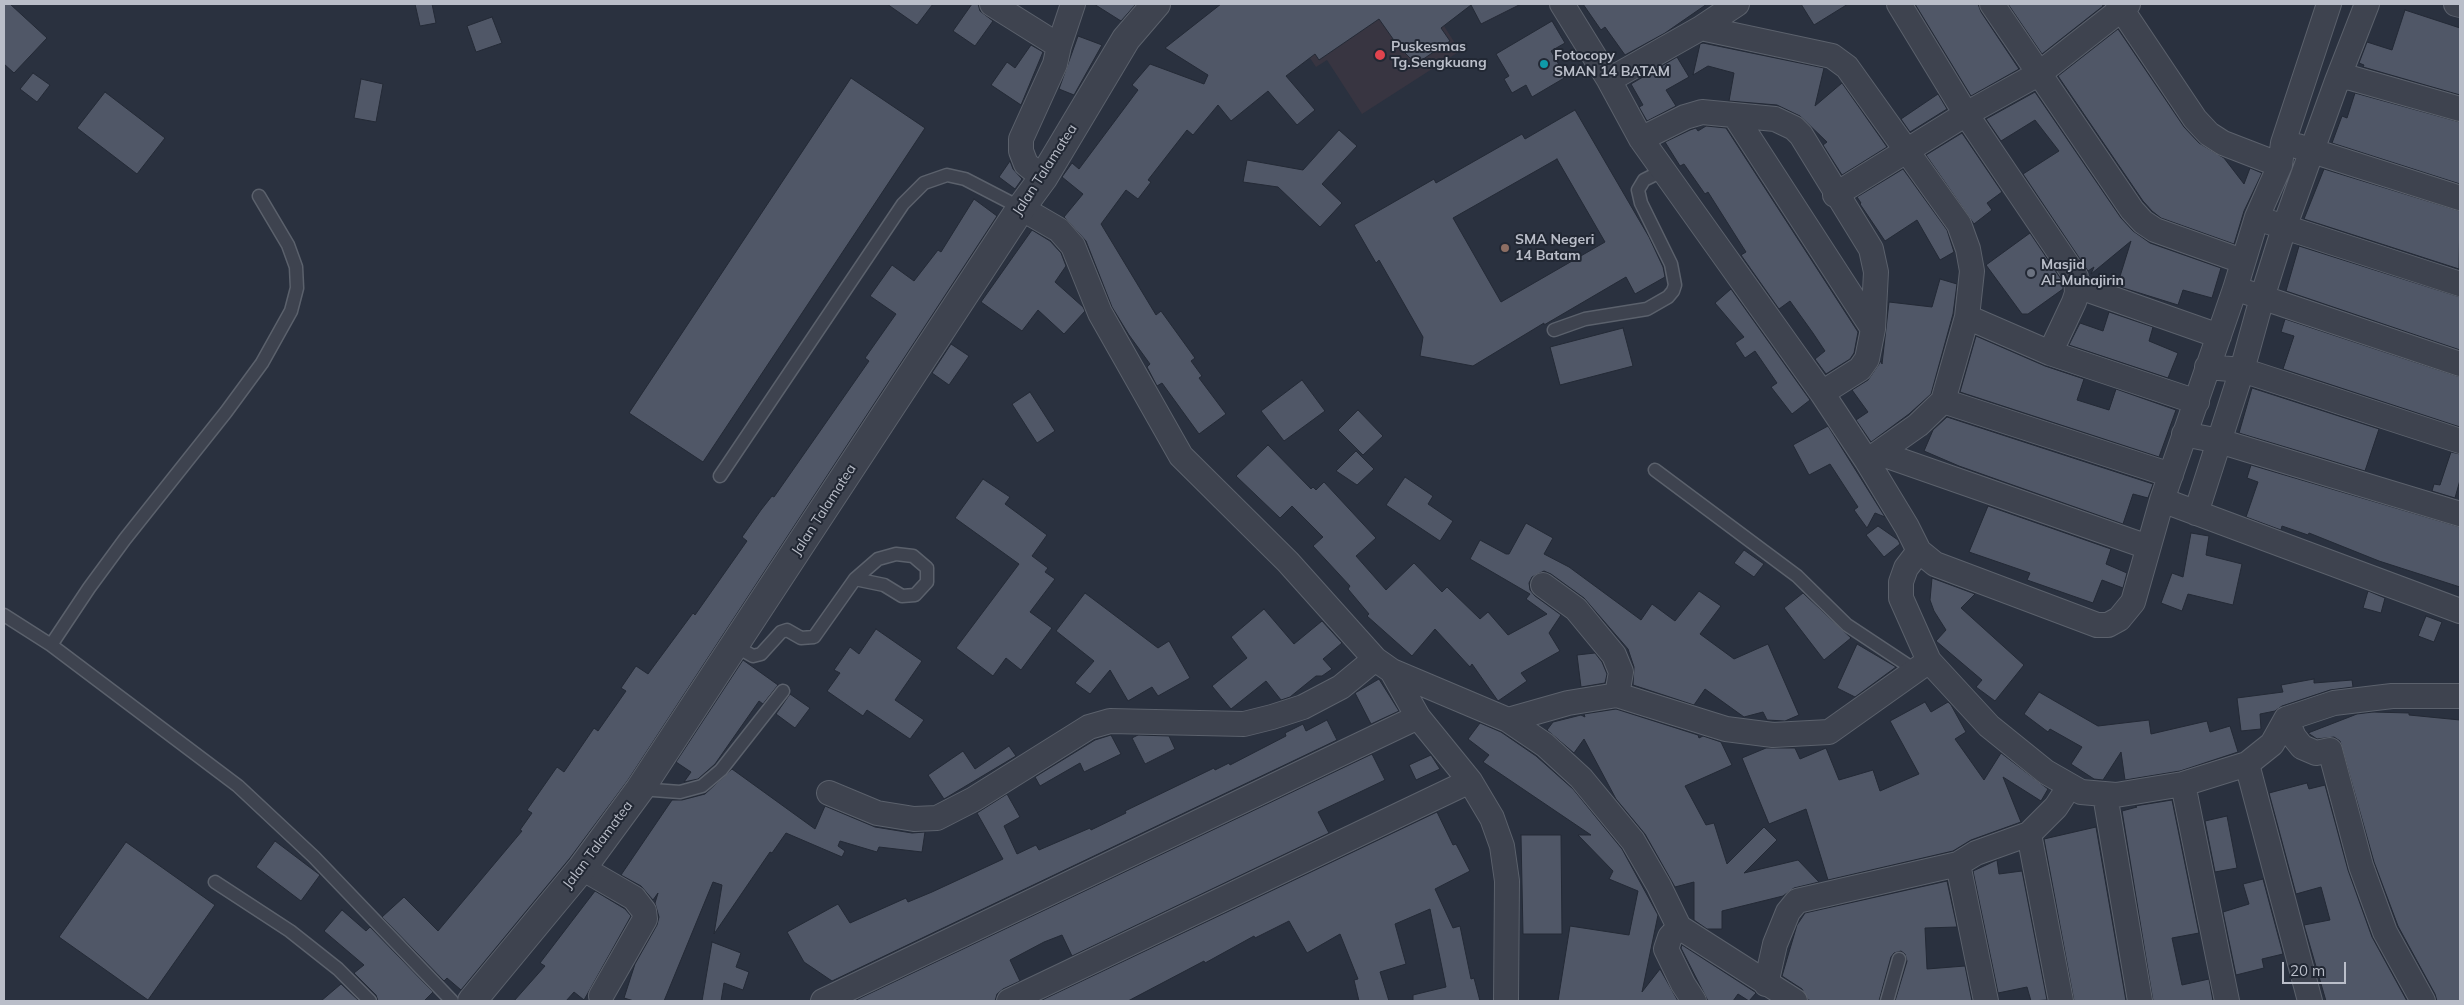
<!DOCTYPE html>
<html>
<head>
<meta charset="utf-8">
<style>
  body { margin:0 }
  #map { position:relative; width:2464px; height:1005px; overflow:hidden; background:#2a313f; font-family:Mulish,sans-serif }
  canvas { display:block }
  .frame { position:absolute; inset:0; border:5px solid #babec9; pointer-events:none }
  .scale { position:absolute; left:2282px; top:962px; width:64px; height:22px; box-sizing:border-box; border:2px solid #babec9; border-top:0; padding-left:6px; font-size:15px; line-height:18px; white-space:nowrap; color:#babec9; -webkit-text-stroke:4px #222834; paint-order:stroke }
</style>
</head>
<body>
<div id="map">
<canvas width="2464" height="1005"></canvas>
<div class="frame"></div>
<div class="scale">20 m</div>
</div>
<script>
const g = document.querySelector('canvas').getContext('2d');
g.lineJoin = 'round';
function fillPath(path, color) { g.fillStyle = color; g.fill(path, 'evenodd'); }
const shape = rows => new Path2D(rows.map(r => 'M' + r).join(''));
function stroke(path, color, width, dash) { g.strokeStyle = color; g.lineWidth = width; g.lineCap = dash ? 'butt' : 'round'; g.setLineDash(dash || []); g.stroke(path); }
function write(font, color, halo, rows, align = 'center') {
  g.font = font + ' Mulish,sans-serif'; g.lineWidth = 4; g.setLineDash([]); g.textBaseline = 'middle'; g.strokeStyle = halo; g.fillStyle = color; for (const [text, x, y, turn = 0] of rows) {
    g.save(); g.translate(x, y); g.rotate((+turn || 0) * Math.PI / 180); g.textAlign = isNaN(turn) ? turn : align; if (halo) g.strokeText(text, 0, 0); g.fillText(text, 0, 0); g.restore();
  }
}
fillPath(shape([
  [1274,4,1430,4,1460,51,1362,114,1327,60,1316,67]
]), '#383541');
const building = shape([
  [4,4,10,4,47,38,14,73,4,64,4,4],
  [415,4,432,4,436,23,420,26,415,4],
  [887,4,933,4,917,25,887,4],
  [972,4,978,4,980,11,993,21,975,46,953,31,972,4],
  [1094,4,1136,4,1121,21,1094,4],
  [1221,4,1521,4,1481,24,1471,5,1441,28,1450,41,1416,64,1398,46,1379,19,1319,60,1315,54,1286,76,1315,110,1297,125,1268,91,1231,121,1218,105,1193,135,1187,130,1148,180,1151,182,1138,199,1126,190,1101,224,1156,315,1161,311,1195,358,1191,361,1202,376,1199,378,1226,414,1199,434,1162,383,1157,386,1147,367,1150,364,1129,335,1112,307,1086,241,1064,217,1083,194,1062,177,1072,163,1079,169,1138,90,1132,85,1150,64,1204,84,1208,75,1165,48,1221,4],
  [1583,4,1707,4,1665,33,1625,55,1605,27,1601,30,1583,4],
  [1801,4,1848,4,1814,25,1801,4],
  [1915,4,1978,4,1981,12,2019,69,1971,96,1915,4],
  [2008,4,2102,4,2103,6,2042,54,2008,4],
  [2405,10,2460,28,2460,95,2363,67,2364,65,2359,63,2367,42,2392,50,2405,10],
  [492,17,502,43,476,52,467,26,492,17],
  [1552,21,1565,43,1551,51,1566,77,1532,97,1526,85,1512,93,1504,79,1509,76,1496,54,1552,21],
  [2118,29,2184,127,2199,143,2224,158,2244,184,2250,168,2262,173,2244,211,2234,244,2161,218,2152,211,2143,201,2058,76,2118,29],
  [1078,36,1102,45,1074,95,1059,89,1078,36],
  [1703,43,1824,68,1815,106,1842,83,1887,147,1842,175,1823,145,1827,142,1800,116,1777,105,1729,101,1734,73,1708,66,1693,75,1700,44,1703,43],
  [1031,45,1043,52,1021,105,991,85,1007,62,1015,68,1031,45],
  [1677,57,1689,77,1666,90,1676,106,1647,121,1639,107,1643,105,1631,84,1677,57],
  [33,73,50,85,37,102,20,89,33,73],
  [851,78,925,128,703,462,629,413,851,78],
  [361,79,383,84,376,122,354,118,361,79],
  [105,92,165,138,137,174,77,128,105,92],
  [2035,92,2121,218,2133,231,2150,243,2221,268,2212,298,2183,290,2178,305,2117,286,2131,241,2091,274,2094,267,2088,271,2023,174,2059,151,2035,120,2001,141,1986,119,2035,92],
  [2355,93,2460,122,2460,184,2332,143,2342,116,2347,118,2355,93],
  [1938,94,1947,109,1910,132,1901,119,1938,94],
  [1575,110,1649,237,1663,267,1665,277,1635,294,1626,277,1544,325,1544,323,1473,366,1420,356,1423,337,1379,260,1376,263,1354,225,1434,179,1436,183,1522,134,1525,139,1575,110],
  [1557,159,1605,242,1501,302,1453,218,1557,159],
  [1706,126,1726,128,1858,332,1854,353,1850,359,1826,374,1815,359,1825,351,1813,333,1790,301,1779,309,1741,255,1746,252,1708,192,1705,194,1684,164,1680,166,1665,142,1690,130,1696,128,1698,131,1706,126],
  [1339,130,1357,146,1322,184,1342,203,1320,227,1278,187,1243,182,1247,160,1303,170,1339,130],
  [1962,133,2002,192,1987,203,1992,210,1974,224,1926,155,1962,133],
  [1010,161,1013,169,1022,179,1015,189,999,177,1010,161],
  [1903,169,1947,230,1954,252,1940,260,1917,220,1885,241,1860,204,1861,203,1857,197,1903,169],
  [2324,169,2460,211,2459,269,2304,219,2324,169],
  [974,199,997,216,628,780,570,858,461,990,447,978,444,981,382,917,404,897,438,931,522,831,520,830,532,813,527,810,557,767,564,772,594,728,598,731,626,691,621,688,636,666,648,674,693,613,695,615,747,541,742,537,761,510,772,496,774,497,869,361,865,358,896,314,870,296,892,265,914,281,938,250,941,252,974,199],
  [1032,230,1050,241,1061,253,1066,266,1055,282,1083,307,1085,311,1064,334,1038,310,1022,331,981,302,1032,230],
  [2030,233,2063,282,2063,289,2028,314,2022,314,1986,265,2030,233],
  [2299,246,2460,297,2460,350,2286,291,2299,246],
  [1940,279,1957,284,1953,314,1931,394,1909,414,1871,442,1856,420,1868,412,1852,390,1868,380,1881,361,1882,364,1889,302,1932,307,1940,279],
  [1731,289,1810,400,1792,414,1771,387,1777,383,1755,351,1745,358,1735,343,1744,337,1715,303,1731,289],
  [2109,312,2153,327,2149,341,2178,353,2168,378,2069,345,2080,323,2103,331,2109,312],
  [2285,319,2460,377,2460,427,2283,369,2294,336,2281,332,2285,319],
  [1623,328,1633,366,1560,385,1550,347,1623,328],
  [1976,336,2045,366,2084,379,2077,400,2109,410,2116,389,2176,410,2159,457,1960,392,1976,336],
  [951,344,969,356,949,385,932,373,951,344],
  [1302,380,1325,411,1284,441,1261,411,1302,380],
  [2252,388,2379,429,2365,471,2239,433,2252,388],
  [1030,392,1055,431,1037,443,1012,404,1030,392],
  [1358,410,1383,436,1363,455,1338,430,1358,410],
  [1947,417,2153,484,2148,498,2133,494,2123,524,1959,466,1924,451,1933,430,1947,417],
  [1828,426,1885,517,1875,513,1867,528,1854,510,1858,507,1830,464,1809,475,1793,445,1828,426],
  [1268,445,1311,489,1313,487,1316,490,1324,482,1376,538,1356,556,1386,590,1414,563,1442,592,1447,587,1480,619,1488,612,1508,635,1547,614,1526,599,1530,594,1470,559,1480,540,1506,554,1509,554,1526,523,1553,538,1544,554,1569,567,1641,620,1652,604,1675,621,1699,591,1721,606,1700,634,1734,659,1768,644,1799,715,1785,721,1767,720,1763,712,1744,717,1705,689,1694,705,1633,685,1634,667,1628,649,1584,598,1551,574,1544,571,1532,577,1529,583,1530,590,1535,596,1561,615,1549,633,1560,651,1521,673,1527,681,1498,701,1472,664,1470,667,1435,629,1412,656,1367,616,1369,614,1348,589,1350,586,1313,546,1323,537,1292,506,1280,518,1236,476,1268,445],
  [1356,451,1374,469,1357,485,1336,471,1356,451],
  [2451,452,2460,454,2460,480,2455,498,2432,491,2434,484,2440,485,2451,452],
  [2251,465,2460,527,2460,587,2379,561,2309,533,2308,535,2282,526,2281,530,2246,517,2258,482,2247,478,2251,465],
  [1405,477,1433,496,1428,504,1453,521,1440,541,1386,505,1405,477],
  [983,479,1010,497,1005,504,1047,535,1032,556,1048,568,1045,572,1055,579,1030,612,1052,628,1021,670,1006,658,993,676,956,648,1019,564,955,518,983,479],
  [1988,506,2111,549,2106,564,2127,573,2123,588,2102,580,2093,603,2027,580,2030,573,1969,552,1988,506],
  [1878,526,1898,540,1900,544,1884,557,1866,535,1878,526],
  [2191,533,2209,536,2206,555,2242,564,2233,605,2188,594,2182,611,2161,603,2172,573,2183,577,2191,533],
  [1744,550,1764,564,1754,577,1734,563,1744,550],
  [1932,578,1975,594,1961,608,2024,665,1995,701,1976,687,1982,680,1936,641,1946,630,1934,611,1930,600,1932,578],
  [2368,591,2385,598,2381,613,2363,608,2368,591],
  [1085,593,1158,648,1169,641,1190,678,1158,696,1152,687,1128,701,1110,670,1090,694,1075,683,1094,661,1056,631,1085,593],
  [1803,593,1851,638,1824,660,1784,608,1803,593],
  [1264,609,1294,644,1322,621,1342,643,1323,659,1332,669,1322,676,1316,676,1290,697,1281,700,1266,681,1231,709,1212,686,1247,658,1231,637,1264,609],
  [2426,616,2442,622,2434,642,2418,636,2426,616],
  [876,629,922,661,895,700,924,720,910,739,867,710,863,716,827,691,840,673,834,670,850,647,859,654,876,629],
  [1857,644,1896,667,1855,697,1837,688,1857,644],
  [1595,653,1602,662,1607,674,1605,683,1581,687,1577,655,1595,653],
  [743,660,778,685,763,704,759,701,715,764,698,779,684,782,691,772,676,762,743,660],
  [1379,679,1399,711,1371,724,1355,693,1379,679],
  [2314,679,2314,683,2352,680,2353,687,2330,690,2282,706,2275,711,2260,714,2261,729,2241,731,2237,698,2283,692,2281,685,2314,679],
  [2039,692,2098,726,2149,720,2151,734,2207,721,2210,732,2230,726,2238,752,2180,771,2125,780,2121,752,2103,780,2094,779,2071,764,2082,747,2050,729,2048,732,2024,714,2039,692],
  [790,694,810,708,795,728,776,714,790,694],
  [1925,702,1931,712,1948,702,1951,705,1966,732,1955,739,1984,780,2001,753,2048,789,2041,801,2003,777,2021,822,1971,840,1953,851,1828,880,1806,809,1769,824,1742,758,1766,748,1795,748,1800,759,1826,748,1839,780,1873,770,1880,791,1919,774,1890,721,1925,702],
  [1616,709,1698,735,1699,738,1703,736,1721,742,1732,765,1685,786,1706,825,1714,823,1727,864,1764,827,1777,840,1744,873,1798,860,1819,882,1794,888,1783,896,1722,911,1722,929,1707,929,1694,920,1694,882,1675,887,1645,834,1616,799,1584,739,1574,753,1547,730,1553,722,1581,715,1585,717,1584,714,1616,709],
  [2373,712,2409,713,2409,715,2460,720,2460,1001,2437,1001,2435,994,2398,926,2374,862,2340,741,2334,737,2317,739,2308,733,2357,714,2373,712],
  [1327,720,1337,740,832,981,804,962,787,932,838,904,850,923,906,898,908,902,932,892,999,861,1003,859,977,813,1007,794,1020,817,1004,826,1017,854,1036,845,1039,850,1090,828,1091,830,1126,813,1125,811,1214,768,1215,770,1229,763,1230,765,1286,736,1285,733,1303,724,1306,731,1327,720],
  [1480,723,1501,732,1536,756,1573,789,1622,849,1658,915,1642,992,1660,969,1678,1001,1558,1001,1570,926,1629,935,1638,891,1609,879,1613,871,1578,835,1591,835,1483,762,1489,755,1468,739,1480,723],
  [1111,735,1121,754,1084,772,1080,763,1040,786,1035,777,1095,740,1111,735],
  [1138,735,1169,736,1175,749,1145,764,1132,738,1138,735],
  [1009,746,1016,756,944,799,928,775,963,751,975,769,1009,746],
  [1372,754,1385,780,1318,812,1329,833,1072,956,1062,935,1044,942,1010,960,1020,981,1003,989,997,994,995,1001,854,1001,1372,754],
  [1431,755,1440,769,1416,780,1409,765,1431,755],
  [732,769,815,829,825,806,875,827,912,833,925,832,922,852,879,847,877,852,840,841,838,846,845,851,842,857,786,833,772,853,770,852,714,934,722,885,713,882,664,1001,634,1001,624,998,635,964,657,925,659,917,655,903,658,893,653,900,641,886,621,875,672,800,682,800,705,794,732,769],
  [2307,783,2309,789,2325,785,2348,870,2372,937,2407,1001,2326,1001,2304,925,2330,920,2321,887,2296,894,2269,793,2307,783],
  [2172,800,2199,933,2172,938,2182,985,2209,979,2213,1001,2153,1001,2122,811,2137,807,2135,806,2172,800],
  [1437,812,1453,845,1456,844,1470,871,1435,889,1453,928,1460,926,1471,979,1474,978,1480,1001,1413,1001,1413,995,1446,987,1430,909,1395,924,1406,964,1380,972,1389,1001,1359,1001,1354,980,1358,979,1340,934,1307,953,1289,921,1255,938,1254,936,1205,963,1204,961,1128,1001,1040,1001,1437,812],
  [2227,816,2237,868,2215,872,2205,821,2227,816],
  [2096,827,2126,1001,2074,1001,2044,839,2096,827],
  [1521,835,1561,835,1562,934,1523,934,1521,835],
  [275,841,320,875,301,901,256,867,275,841],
  [126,842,215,905,148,1000,59,937,126,842],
  [1997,860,1999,874,2022,871,2047,1000,2031,1001,2027,987,1998,993,1973,871,1997,860],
  [2263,879,2283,954,2262,959,2264,968,2236,975,2223,912,2249,904,2243,884,2263,879],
  [1947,881,1957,927,1925,928,1927,969,1965,966,1972,1001,1895,1001,1907,961,1905,954,1901,951,1894,953,1891,957,1879,1001,1813,1001,1808,1000,1802,989,1782,976,1797,925,1805,913,1947,881],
  [595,891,625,909,631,916,584,1000,574,992,566,1001,514,1001,545,966,540,963,595,891],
  [342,910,366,931,370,927,433,992,424,1001,378,1001,376,995,354,973,364,965,324,931,342,910],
  [712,942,741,953,736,967,749,972,743,990,724,983,721,1001,702,1001,712,942],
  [1682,945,1755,992,1756,993,1749,1001,1738,994,1733,1001,1708,1001,1681,948,1682,945],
  [341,984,359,1001,321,1001,341,984]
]);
fillPath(building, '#505767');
stroke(building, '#242a36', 1);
const service = shape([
  [259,196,288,245,296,267,297,288,291,311,262,363,226,412,125,539,89,588,51,645,238,786,314,857,452,1001],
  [1554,330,1585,319,1647,309,1668,297,1673,291,1675,285,1671,264,1641,203,1638,190,1644,180,1662,171],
  [1655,470,1797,576,1847,625,1915,670],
  [720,476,903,204,924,183,947,175,965,179,1021,208],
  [4,615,51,645],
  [735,646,753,656,761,654,781,632,787,630,801,638,814,637,855,579,878,559,896,554,913,556,927,568,927,582,915,595,902,596,884,585,855,579],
  [640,789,680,792,702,786,721,770,783,691],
  [215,882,290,931,338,969,370,1001],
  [1887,1001,1899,959]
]);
const minor = shape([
  [992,4,1059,46,1073,4],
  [1562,4,1609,80,1641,139,1822,393,1867,461,1907,527,1919,551,1935,564,2097,625,2108,625,2119,619,2133,602,2162,500,2235,289,2257,217,2280,165,2283,143,2329,4],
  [1899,4,1966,114,2076,277,2077,293,2074,302,2050,353],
  [1992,4,2132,210,2143,222,2155,230,2242,261],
  [2118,4,2195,119,2209,134,2223,143,2280,165],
  [2456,4,2460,5],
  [1701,28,1737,4],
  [1609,80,1701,28,1832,56,1847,67,1959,224,1968,249,1972,271,1967,317,1943,401,1918,425,1867,461],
  [2337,81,2367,4],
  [1735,116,1873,329],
  [1641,139,1685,117,1702,112,1775,119,1794,128,1801,135,1871,249,1876,272,1873,329,1867,359,1860,369,1822,393],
  [2297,146,2460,198],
  [1043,178,1026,164,1021,151,1021,139,1055,64,1059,46],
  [1835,195,1966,114,2040,73,2128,4],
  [1021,208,1059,230,1073,246,1100,313,1181,456,1288,562,1375,659,1392,671,1508,720,1545,745,1581,778,1633,841,1659,886,1679,927,1795,1001],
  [2269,222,2460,284],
  [2077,286,2219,336],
  [2246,292,2460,364],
  [1967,317,2050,353,2197,402],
  [2207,367,2242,370,2460,441],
  [1943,401,2171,475],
  [2184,434,2219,441,2460,514],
  [1879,453,2148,547],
  [2162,500,2460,611],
  [2196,513,2242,370,2262,298,2284,228,2337,81,2346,77,2351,78,2460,109],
  [1919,551,1906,568,1901,582,1901,598,1929,661,1989,726,2046,772,2081,792,2116,795,2183,784,2247,764,2272,744,2286,719,2334,703,2392,696,2460,696],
  [1543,585,1576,609,1614,655,1621,672,1617,695],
  [1392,671,1418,717,1470,781,1492,818,1502,846,1507,881,1506,1001],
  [2286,719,2294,737,2302,747,2316,753,2330,750,2361,866,2385,932,2423,1001],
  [1508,720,1568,703,1617,695,1726,729,1773,735,1829,732,1929,661],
  [2247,764,2310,1001],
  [2183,784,2227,1001],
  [829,793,877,813,914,819,937,818,974,799,1089,727,1110,721,1244,724,1272,717,1303,707,1341,687,1375,659],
  [2105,795,2140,1001],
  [2029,834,2061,1001],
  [1958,864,1986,1001],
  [582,868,634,898,644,911,645,919,601,996],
  [1679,927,1670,937,1666,949,1683,984,1694,1001],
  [1766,984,1775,944,1788,912,1797,901,1958,864,1976,853,2029,834,2056,807,2069,787],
  [823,1001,1418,717],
  [1009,1001,1470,781]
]);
const tertiary = shape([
  [472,1001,582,868,640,789,1021,208,1043,178,1126,39,1156,4]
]);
stroke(service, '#5b616c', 15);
stroke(minor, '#5b616c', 26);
stroke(tertiary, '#5b616c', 30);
stroke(service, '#3e434f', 12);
stroke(minor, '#3e434f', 24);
stroke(tertiary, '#3e434f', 28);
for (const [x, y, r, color] of [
  [1380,55,6,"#e0444e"],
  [1544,64,5,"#0f9aa8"],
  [1505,248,5,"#8d6e63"],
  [2031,273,5,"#6b7280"]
]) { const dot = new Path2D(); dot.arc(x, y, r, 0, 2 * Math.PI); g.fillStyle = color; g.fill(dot); stroke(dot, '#222834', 2); }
write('bold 14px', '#babec9', '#222834', [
  ["Puskesmas",1391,47],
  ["Tg.Sengkuang",1391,63],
  ["Fotocopy",1554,56],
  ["SMAN 14 BATAM",1554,72],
  ["SMA Negeri",1515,240],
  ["14 Batam",1515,256],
  ["Masjid",2041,265],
  ["Al-Muhajirin",2041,281]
], 'left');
write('14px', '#babec9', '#222834', [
  ["Jalan Talamatea",1045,170,-57],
  ["Jalan Talamatea",824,510,-57],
  ["Jalan Talamatea",598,845,-53]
]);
</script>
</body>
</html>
